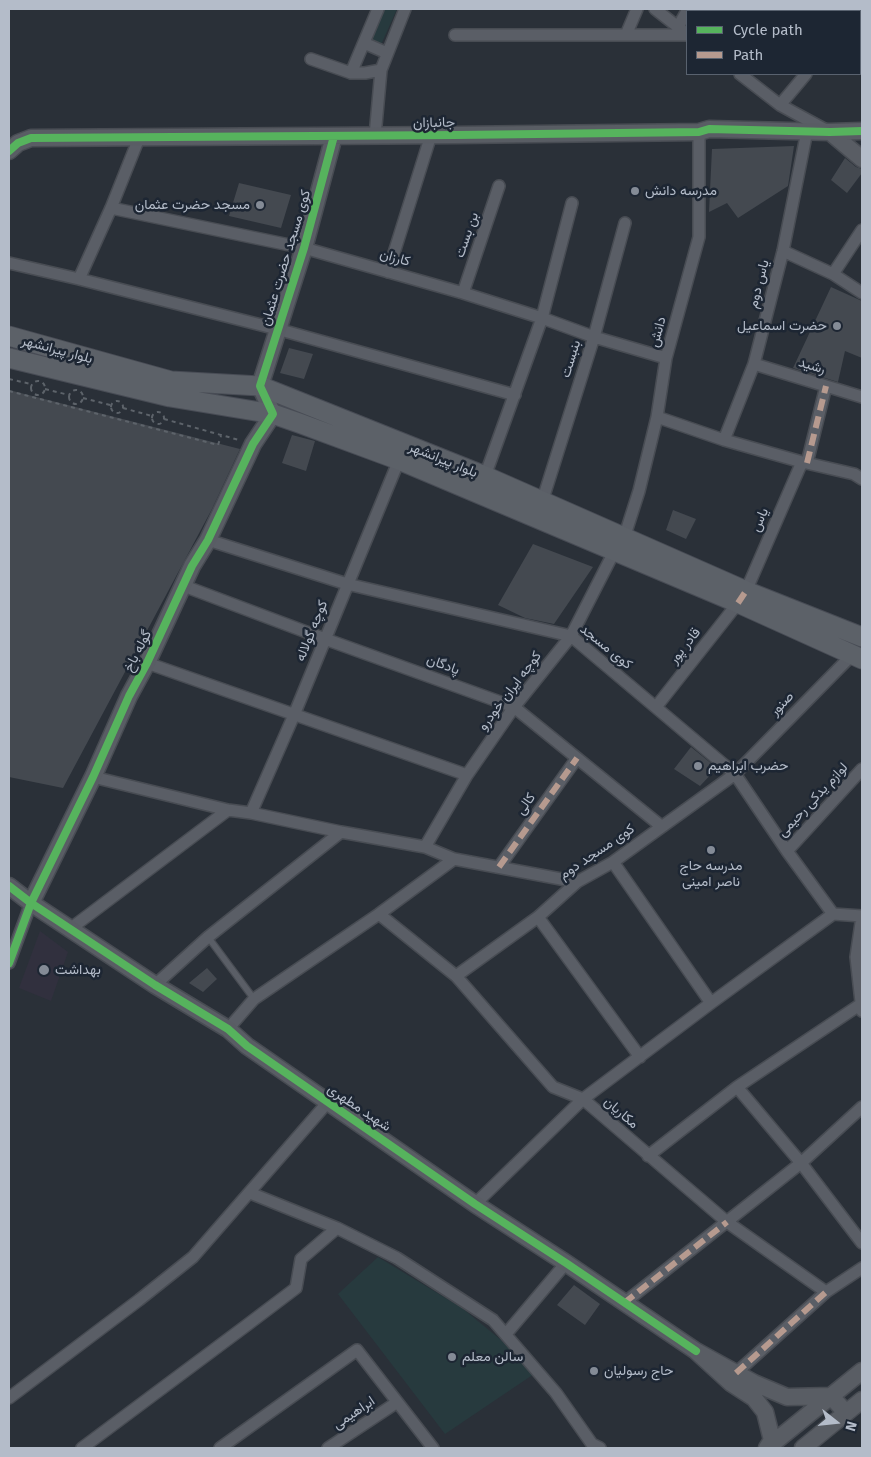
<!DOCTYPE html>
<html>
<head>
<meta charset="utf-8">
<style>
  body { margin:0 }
  #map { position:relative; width:871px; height:1457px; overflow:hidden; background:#2a3038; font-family:"Fira Sans",sans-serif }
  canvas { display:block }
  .frame { position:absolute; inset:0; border:10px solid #b4bcc9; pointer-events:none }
  .legend { position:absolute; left:686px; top:10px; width:175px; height:65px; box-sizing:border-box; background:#1d2633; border:1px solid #59626f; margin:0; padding:6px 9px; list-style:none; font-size:15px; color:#b4bcc9 }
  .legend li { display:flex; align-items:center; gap:10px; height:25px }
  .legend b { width:25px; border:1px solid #59626f }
  .north { position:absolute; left:811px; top:1397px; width:50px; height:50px; -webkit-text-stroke:4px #1d2633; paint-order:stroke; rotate:106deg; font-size:14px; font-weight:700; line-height:20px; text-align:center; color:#b4bcc9 }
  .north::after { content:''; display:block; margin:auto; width:18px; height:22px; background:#b4bcc9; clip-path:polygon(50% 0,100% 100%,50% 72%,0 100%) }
</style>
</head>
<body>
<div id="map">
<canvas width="871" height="1457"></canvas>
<div class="frame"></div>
<ul class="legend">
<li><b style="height:6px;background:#56b35d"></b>Cycle path</li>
<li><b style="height:6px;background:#b69a8f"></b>Path</li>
</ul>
<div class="north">N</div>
</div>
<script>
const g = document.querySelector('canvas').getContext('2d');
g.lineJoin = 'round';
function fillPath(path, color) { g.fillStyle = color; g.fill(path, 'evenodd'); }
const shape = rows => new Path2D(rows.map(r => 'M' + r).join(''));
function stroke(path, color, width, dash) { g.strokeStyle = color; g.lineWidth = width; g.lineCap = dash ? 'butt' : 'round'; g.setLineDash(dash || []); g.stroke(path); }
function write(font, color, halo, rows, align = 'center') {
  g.font = font + ' "Fira Sans",Vazirmatn,sans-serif'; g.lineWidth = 5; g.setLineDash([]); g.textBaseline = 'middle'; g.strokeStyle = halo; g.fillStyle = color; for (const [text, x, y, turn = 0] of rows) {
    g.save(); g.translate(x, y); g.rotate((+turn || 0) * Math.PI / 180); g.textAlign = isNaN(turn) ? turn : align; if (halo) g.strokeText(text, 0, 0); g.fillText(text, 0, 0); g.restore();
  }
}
fillPath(shape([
  [40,931,68,952,51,1001,19,988]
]), '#31303e');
fillPath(shape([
  [383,9,397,9,380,47,369,41],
  [378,1257,462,1308,501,1340,534,1374,445,1434,338,1294]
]), '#273a3e');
fillPath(shape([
  [794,146,788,186,738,218,727,203,709,212,712,149],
  [845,158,856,167,862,169,862,173,847,193,831,180],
  [239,183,291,195,281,228,229,216],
  [831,287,862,301,862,358,845,351,838,382,793,368],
  [289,348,313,354,304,379,280,373],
  [9,390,240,449,212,509,63,788,9,777],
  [292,435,315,441,306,471,282,463],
  [673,510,696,519,686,539,666,530],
  [533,544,593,567,554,624,525,618,498,605],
  [691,747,717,768,700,786,674,769],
  [207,968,217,979,203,992,189,983],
  [574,1285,600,1304,585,1325,557,1305]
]), '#444950');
const lane = shape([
  [208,937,254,999]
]);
const street = shape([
  [378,9,351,73,365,73,381,70],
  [655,9,687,34],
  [784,11,786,9],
  [857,11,859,9],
  [678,27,687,11],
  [455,35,687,35],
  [626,35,637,9],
  [364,43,387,53],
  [311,59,351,73],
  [740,74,780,105,826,130],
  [780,105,806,74],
  [375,136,381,70,405,9],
  [111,208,304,248,463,293,542,318,594,337,666,358],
  [783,251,833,274,862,293],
  [9,263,79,279,111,208,139,138],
  [388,272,431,135],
  [833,274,862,230],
  [79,279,277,329,515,395],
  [463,293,499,186],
  [754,364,862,397],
  [657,417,724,440,802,462,854,474,862,479],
  [724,440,754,364,783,251,807,131],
  [807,463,826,386],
  [485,476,542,318,572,203],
  [542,502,594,337,625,223],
  [624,538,639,491,657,417,666,358,699,237,699,132],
  [208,540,347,584,571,636,735,774,787,851,833,914,862,916],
  [184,586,325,639,514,707,661,826],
  [147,663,467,775],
  [656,707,738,603,746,591,802,462],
  [93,777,228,810,251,813,341,832,425,847,454,859,577,882],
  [251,813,294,715,399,460],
  [425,847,467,775,514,707,571,636,614,552],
  [787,851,862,769],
  [613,862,711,1003],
  [499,867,577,758],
  [379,914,456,976,553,1087,583,1099,727,1222,826,1292,862,1268],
  [862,916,856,957,862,1011],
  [538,917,640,1057],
  [70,929,228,810],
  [9,963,31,903],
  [456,976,538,917,577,882,613,862,735,774,852,655],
  [155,985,208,937,341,832],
  [228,1029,254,999,379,914,454,859],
  [737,1087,801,1163,862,1243],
  [648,1156,737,1087,861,1004],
  [250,1193,337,1228,397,1258,493,1320,556,1393,592,1444,600,1448],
  [475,1204,583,1099,711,1003,833,914],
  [624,1303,801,1163,862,1107],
  [506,1334,566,1263],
  [736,1373,826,1292],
  [9,1398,139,1300,193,1257,328,1102],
  [82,1448,247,1325,296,1288,301,1259,337,1228],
  [220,1448,357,1350,433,1448],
  [328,1448,396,1403]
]);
const secondary = shape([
  [830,132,862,159],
  [9,151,18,143,31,138,456,135,699,132,709,129,830,132,862,131],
  [9,886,31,903,155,985,228,1029,247,1046,475,1204,566,1263,696,1351],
  [31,903,93,777,129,696,147,663,192,566,208,540,253,444,273,414,260,386,304,248,334,136],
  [767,1448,772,1440,765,1412,754,1398,731,1383,696,1351,754,1383,787,1397,831,1396,846,1413],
  [767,1448,862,1371],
  [803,1448,862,1400]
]);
const primary = shape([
  [9,336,171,381,260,386,485,476,746,591,862,637],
  [9,358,170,397,273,414,299,423,399,460,738,603,862,659]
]);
stroke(lane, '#484c53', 8);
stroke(street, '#484c53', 14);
stroke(secondary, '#484c53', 19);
stroke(primary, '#484c55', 21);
stroke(shape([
  [9,379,31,384],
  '31 388a7 7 0 1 1 14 0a7 7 0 1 1-14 0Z',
  [45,389,69,395],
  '69 397a7 7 0 1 1 14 0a7 7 0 1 1-14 0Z',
  [9,391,218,445,221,436],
  [83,398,110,405],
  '111 407a6 6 0 1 1 12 0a6 6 0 1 1-12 0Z',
  [123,408,152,416],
  '152 418a6 6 0 1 1 12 0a6 6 0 1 1-12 0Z',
  [164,419,239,440]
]), '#5d636a', 2, [4, 4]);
stroke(lane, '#5a5e66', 5.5);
stroke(street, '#5a5e66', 11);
stroke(secondary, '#595d64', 16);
stroke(primary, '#5c6168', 19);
stroke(shape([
  [807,463,826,386],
  [738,603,746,591],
  [499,867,577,758],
  [624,1303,727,1222],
  [736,1373,826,1292]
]), '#b69a8f', 6, [12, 6]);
stroke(shape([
  [9,151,18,143,31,138,456,135,699,132,709,129,830,132,862,131],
  [9,886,31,903,155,985,228,1029,247,1046,475,1204,566,1263,696,1351],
  [9,963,31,903,93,777,129,696,147,663,192,566,208,540,253,444,273,414,260,386,304,248,334,136]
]), '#56b35d', 8);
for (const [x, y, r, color] of [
  [635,191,5,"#848b96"],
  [260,205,5,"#848b96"],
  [837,326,5,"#848b96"],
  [698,766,5,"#848b96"],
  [711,850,5,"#848b96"],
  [44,970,6,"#848b96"],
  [452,1357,5,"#848b96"],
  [594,1371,5,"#848b96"]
]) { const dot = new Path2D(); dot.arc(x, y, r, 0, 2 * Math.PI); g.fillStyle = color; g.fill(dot); stroke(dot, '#1d2633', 2); }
write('14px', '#b4bcc9', '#1d2633', [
  ["جانبازان",434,123,-1],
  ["بن بست",467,235,-71],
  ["کوی مسجد حضرت عثمان",286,258,-73],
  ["کارزان",395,258,16],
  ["یاس دوم",759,284,-76],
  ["دانش",658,332,-75],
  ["بلوار پیرانشهر",57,350,15],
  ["بنبست",571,359,-73],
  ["رشید",812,366,17],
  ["بلوار پیرانشهر",443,460,22],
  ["یاس",760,520,-67],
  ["کوچه گولاله",312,631,-68],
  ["قادر پور",685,646,-52],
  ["کوی مسجد",606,647,39],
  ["گوله باخ",138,651,-63],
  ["پادگان",443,665,20],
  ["کوچه ایران خودرو",510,691,-53],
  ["صنور",782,704,-46],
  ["لوازم یدکی رحیمی",813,800,-47],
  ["کالی",526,804,-55],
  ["کوی مسجد دوم",597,852,-34],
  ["شهید مطهری",359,1108,34],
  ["مکاریان",621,1113,41],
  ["ابراهیمی",354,1413,-34]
]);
write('14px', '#b4bcc9', '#1d2633', [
  ["مدرسه دانش",645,191],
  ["مسجد حضرت عثمان",250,205,"right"],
  ["حضرت اسماعیل",827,326,"right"],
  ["حضرب ابراهیم",708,766],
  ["مدرسه حاج",711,866,"center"],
  ["ناصر امینی",711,882,"center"],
  ["بهداشت",55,970],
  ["سالن معلم",462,1357],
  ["حاج رسولیان",604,1371]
], 'left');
</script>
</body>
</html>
